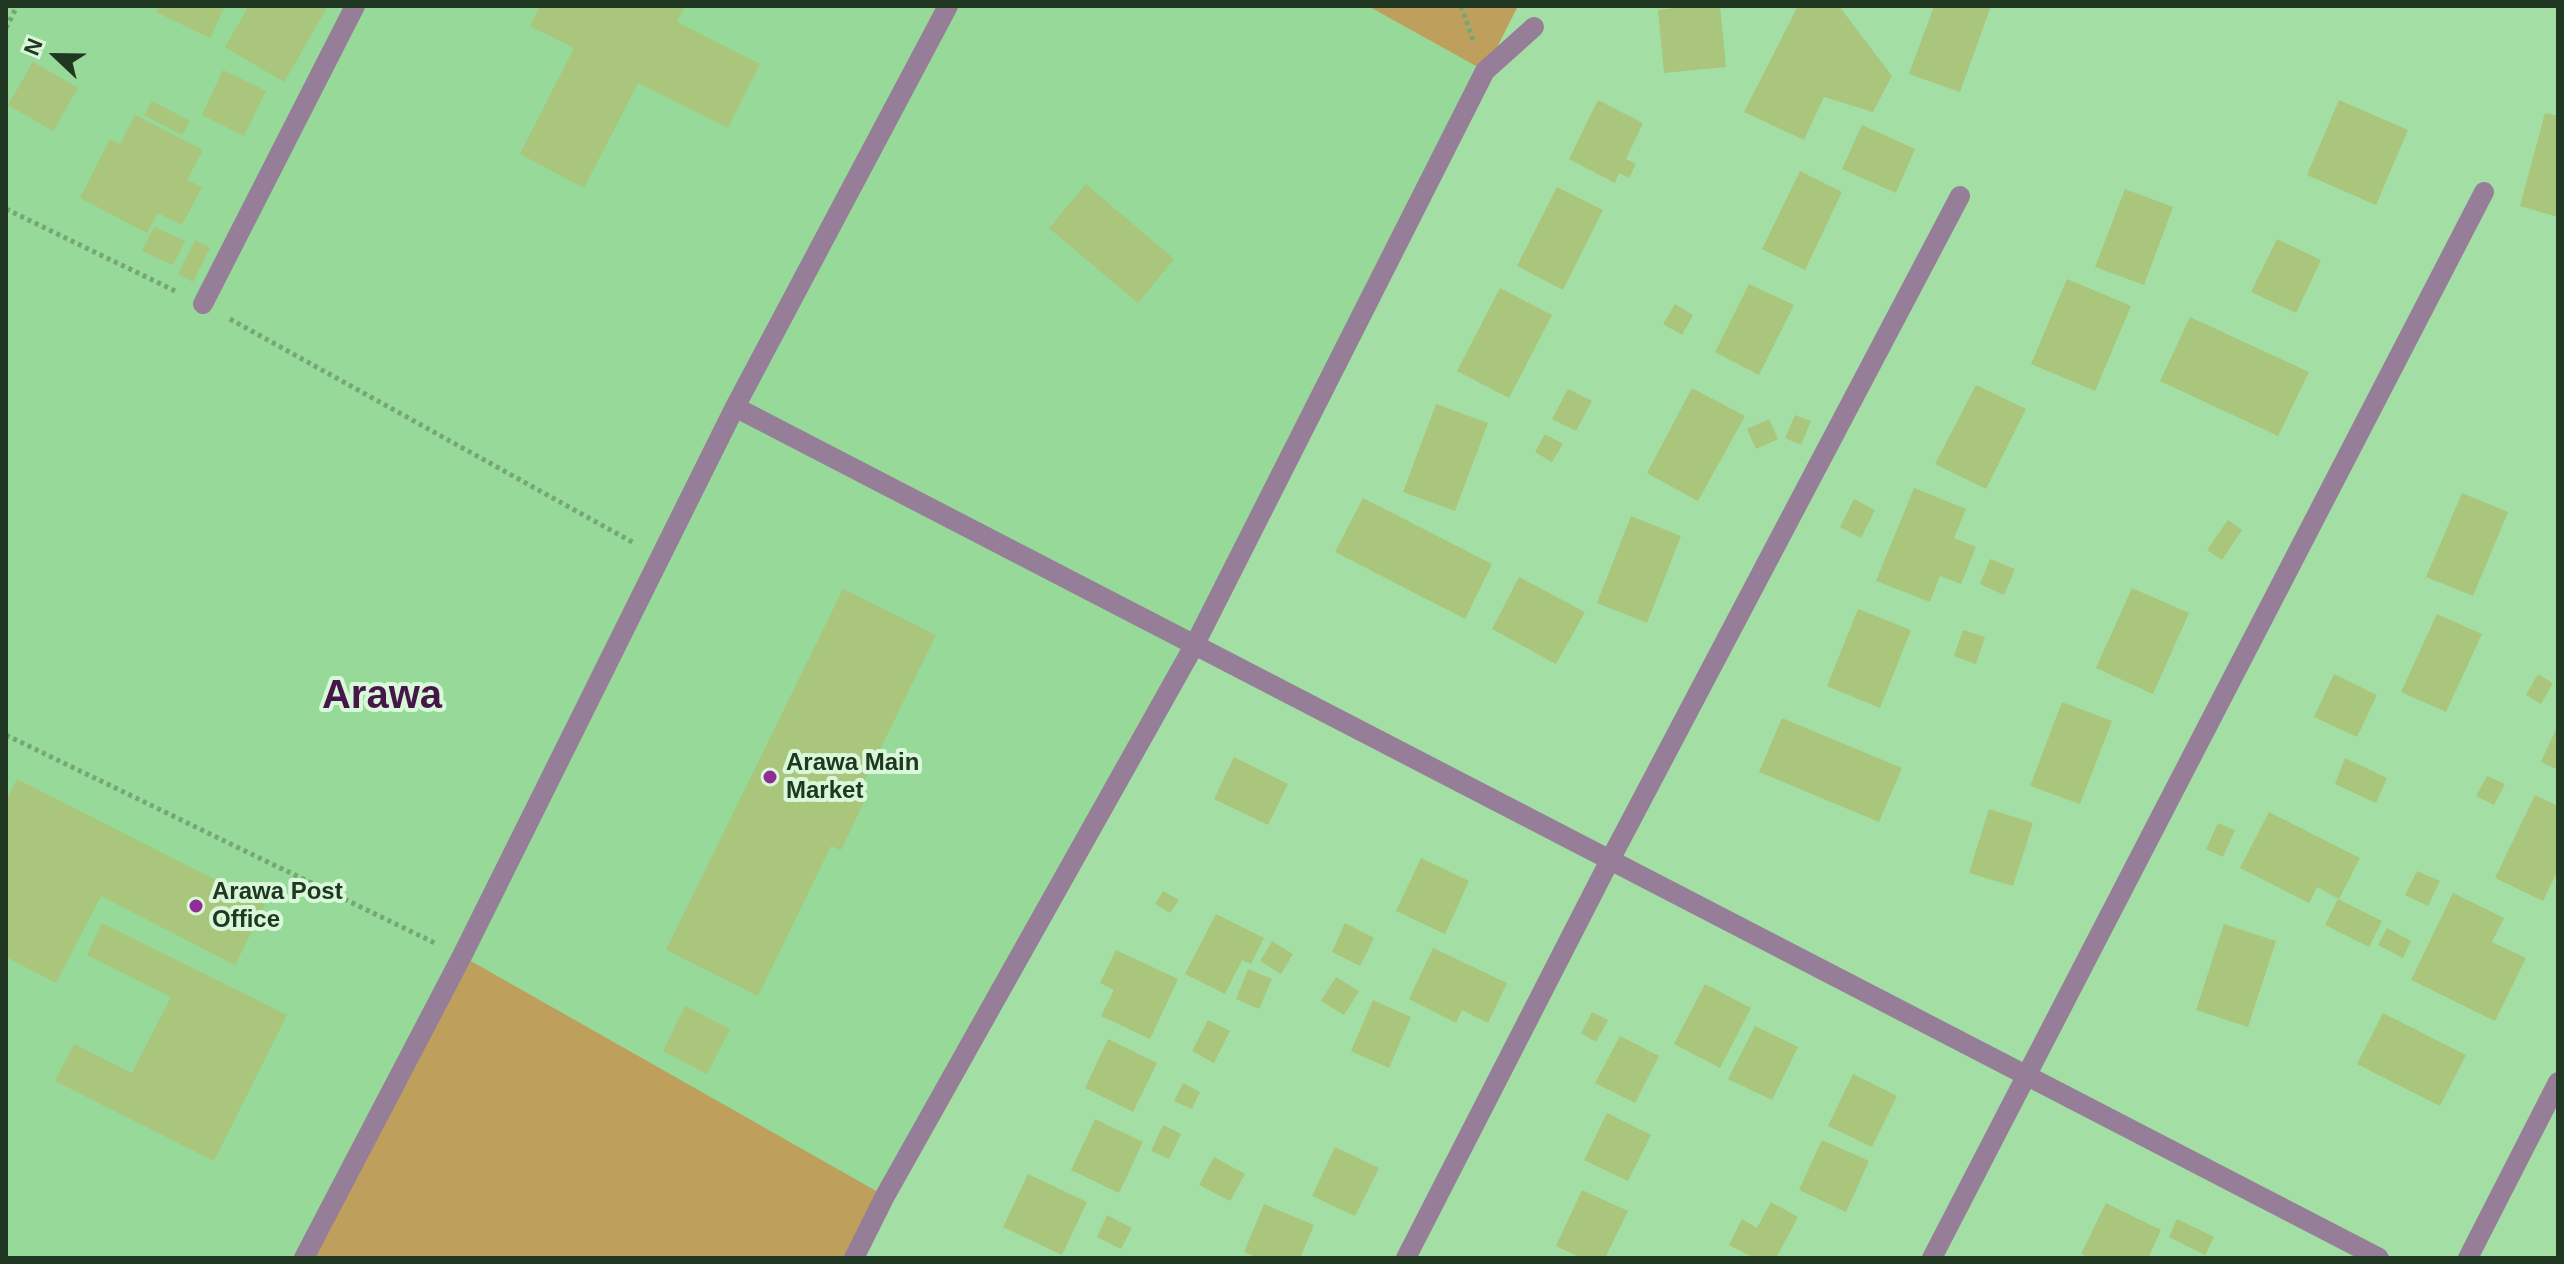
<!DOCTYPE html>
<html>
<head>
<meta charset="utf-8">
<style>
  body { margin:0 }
  #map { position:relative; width:2564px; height:1264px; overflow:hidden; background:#a3dfa5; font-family:Helvetica,sans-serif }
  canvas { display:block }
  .frame { position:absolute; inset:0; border:8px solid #203821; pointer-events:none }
  .north { position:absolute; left:16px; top:16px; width:80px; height:80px; -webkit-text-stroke:6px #d9f8da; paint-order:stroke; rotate:292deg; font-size:22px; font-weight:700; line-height:32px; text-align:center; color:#203821 }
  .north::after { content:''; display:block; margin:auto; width:28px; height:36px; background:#203821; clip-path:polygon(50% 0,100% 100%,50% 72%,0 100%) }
</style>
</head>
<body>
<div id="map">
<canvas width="2564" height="1264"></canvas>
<div class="frame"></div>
<div class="north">N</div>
</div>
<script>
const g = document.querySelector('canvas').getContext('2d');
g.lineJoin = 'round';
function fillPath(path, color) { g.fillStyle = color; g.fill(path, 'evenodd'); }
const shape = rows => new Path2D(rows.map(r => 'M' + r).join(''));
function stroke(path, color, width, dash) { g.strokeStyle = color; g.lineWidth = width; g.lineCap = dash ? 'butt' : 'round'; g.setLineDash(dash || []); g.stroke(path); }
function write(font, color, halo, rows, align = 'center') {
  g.font = font + ' Helvetica,sans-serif'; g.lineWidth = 8; g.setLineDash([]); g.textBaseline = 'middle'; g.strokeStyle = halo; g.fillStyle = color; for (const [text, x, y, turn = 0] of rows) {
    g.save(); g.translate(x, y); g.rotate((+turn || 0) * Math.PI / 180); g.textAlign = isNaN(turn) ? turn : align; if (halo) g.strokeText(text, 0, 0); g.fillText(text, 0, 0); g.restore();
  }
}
fillPath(shape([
  [6,6,1368,6,1485,71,1195,644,885,1196,304,1258,6,1258]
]), '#96d998');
fillPath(shape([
  [1368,6,1518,6,1485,71],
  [462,956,885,1196,854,1258,304,1258]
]), '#be9f5c');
fillPath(shape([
  [159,6,225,6,210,38,156,12],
  [249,6,328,6,284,82,225,47],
  [540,6,685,6,677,22,760,64,728,128,638,83,584,188,520,154,574,48,530,26],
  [1693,6,1720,6,1726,67,1664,73,1658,10],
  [1798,6,1839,6,1892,76,1873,112,1824,97,1804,140,1744,112],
  [1934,6,1991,6,1960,92,1909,74],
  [33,62,78,88,53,131,8,105],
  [223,70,266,91,244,136,202,115],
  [1598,100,1643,123,1626,159,1636,164,1629,178,1619,173,1615,183,1569,159],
  [2339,100,2408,130,2376,205,2307,175],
  [152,101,190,121,182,135,144,115],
  [2545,113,2558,116,2558,217,2520,206],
  [135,115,203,150,187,180,202,187,182,225,158,213,147,233,80,198,110,139,120,144],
  [1862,125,1915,149,1896,193,1842,169],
  [1800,171,1842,192,1805,270,1762,249],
  [1086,184,1174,259,1138,303,1049,228],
  [1557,187,1603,210,1563,290,1517,266],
  [2125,189,2173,207,2144,285,2095,267],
  [154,227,185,241,173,265,142,251],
  [2277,239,2321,260,2296,313,2251,292],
  [195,240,210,248,193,282,178,274],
  [2067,279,2131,306,2095,391,2031,364],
  [1749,284,1794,305,1759,375,1715,352],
  [1500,288,1552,315,1509,398,1457,371],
  [1675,304,1693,315,1682,335,1663,324],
  [2190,317,2309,372,2278,436,2160,381],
  [1976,385,2026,409,1986,489,1935,464],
  [1692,388,1745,416,1698,501,1647,473],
  [1568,389,1592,401,1576,431,1552,419],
  [1436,404,1488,423,1455,511,1403,492],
  [1795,415,1811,421,1801,445,1785,438],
  [1769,419,1778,439,1756,449,1747,429],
  [1545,434,1563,444,1552,462,1535,452],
  [1914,488,1966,509,1954,538,1976,547,1961,584,1940,576,1930,602,1876,581],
  [2462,493,2508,512,2473,596,2426,577],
  [1363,498,1492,564,1465,619,1335,552],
  [1854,499,1875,510,1861,538,1840,527],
  [1631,516,1681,536,1647,623,1597,603],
  [2228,520,2242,530,2222,560,2207,550],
  [1990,559,2015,569,2004,595,1980,584],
  [1519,577,1585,612,1556,664,1492,629],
  [2132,588,2189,613,2153,694,2096,668],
  [843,589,936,635,860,790,868,794,841,850,831,846,758,996,666,950],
  [1858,609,1911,630,1880,708,1827,686],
  [2437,614,2482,634,2446,712,2401,692],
  [1963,630,1985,637,1976,664,1954,656],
  [2334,674,2377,695,2357,737,2314,717],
  [2538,674,2553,683,2541,704,2526,695],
  [2062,702,2112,721,2080,804,2030,786],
  [1782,718,1902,768,1879,822,1759,772],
  [2558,725,2558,770,2541,762],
  [1234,757,1288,784,1268,825,1214,799],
  [2345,758,2387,778,2376,803,2335,784],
  [2487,776,2505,784,2494,805,2476,796],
  [17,779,265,905,235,965,101,896,56,983,6,957,6,801],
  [2535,795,2558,806,2558,870,2543,901,2495,878],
  [1989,809,2033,823,2013,886,1969,873],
  [2269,812,2360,858,2339,899,2317,887,2309,903,2240,868],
  [2218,823,2235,830,2223,857,2206,849],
  [1421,858,1469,881,1445,934,1396,911],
  [2417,871,2440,881,2428,906,2405,895],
  [1163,891,1179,900,1170,913,1155,904],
  [2453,893,2504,918,2492,942,2526,958,2495,1021,2411,980],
  [2338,899,2382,921,2369,947,2325,925],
  [1216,914,1264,938,1251,964,1242,960,1225,994,1185,974],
  [102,923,287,1015,214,1161,55,1081,74,1044,132,1073,171,997,87,955],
  [1345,923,1374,938,1360,966,1332,952],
  [2224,924,2276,941,2248,1027,2196,1010],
  [2387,928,2411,941,2403,958,2378,945],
  [1272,941,1293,954,1281,974,1260,961],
  [1433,948,1507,983,1488,1023,1462,1010,1456,1023,1409,999],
  [1116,950,1178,979,1150,1039,1101,1016,1114,990,1100,983],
  [1248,969,1272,979,1259,1009,1236,999],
  [1336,977,1359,991,1344,1015,1321,1001],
  [1705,984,1751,1008,1720,1068,1674,1044],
  [1373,1000,1411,1017,1389,1068,1351,1051],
  [685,1006,730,1029,707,1074,663,1051],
  [1592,1012,1608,1020,1596,1042,1581,1033],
  [2383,1013,2466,1055,2440,1106,2357,1064],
  [1208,1020,1230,1031,1214,1063,1192,1051],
  [1755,1026,1798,1047,1772,1100,1728,1079],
  [1620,1036,1659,1056,1635,1103,1595,1083],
  [1108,1039,1157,1063,1133,1112,1085,1088],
  [1853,1074,1897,1096,1872,1147,1828,1126],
  [1183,1083,1200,1092,1192,1109,1174,1101],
  [1607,1113,1651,1135,1628,1181,1584,1160],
  [1095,1119,1143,1142,1119,1193,1071,1170],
  [1163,1125,1181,1134,1169,1159,1151,1151],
  [1822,1140,1869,1161,1846,1212,1799,1190],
  [1335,1147,1379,1168,1355,1216,1312,1196],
  [1214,1157,1245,1174,1230,1201,1199,1185],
  [1028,1174,1087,1202,1062,1255,1003,1227],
  [1582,1190,1628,1211,1605,1258,1581,1258,1556,1246],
  [1771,1202,1798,1217,1776,1258,1754,1258,1729,1245,1742,1219,1757,1228],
  [2106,1203,2161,1230,2148,1258,2090,1258,2081,1254],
  [1264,1204,1314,1225,1300,1258,1258,1258,1244,1252],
  [1107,1215,1132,1228,1121,1249,1097,1237],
  [2177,1219,2214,1237,2205,1255,2169,1237]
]), '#aac57c');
stroke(shape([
  [1461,6,1473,40],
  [6,28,17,6],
  [6,209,175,291],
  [230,319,634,543],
  [6,735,435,943]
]), '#76a678', 5, [4, 4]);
stroke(shape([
  [203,304,355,6],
  [735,407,2379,1258],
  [304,1258,462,956,735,407,948,6],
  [854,1258,885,1196,1195,644,1485,71,1534,27],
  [1406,1258,1610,860,1960,196],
  [1932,1258,2484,192],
  [2468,1258,2558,1082]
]), '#977e98', 20);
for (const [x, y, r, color] of [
  [770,777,8,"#8f2e95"],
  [196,906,8,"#8f2e95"]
]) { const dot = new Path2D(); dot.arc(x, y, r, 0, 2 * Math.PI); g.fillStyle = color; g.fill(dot); stroke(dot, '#d9f8da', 3); }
write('bold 24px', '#203821', '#d9f8da', [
  ["Arawa Main",786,763],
  ["Market",786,791],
  ["Arawa Post",212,892],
  ["Office",212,920]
], 'left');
write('bold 40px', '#451748', '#d9f8da', [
  ["Arawa",382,697]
]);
</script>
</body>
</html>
